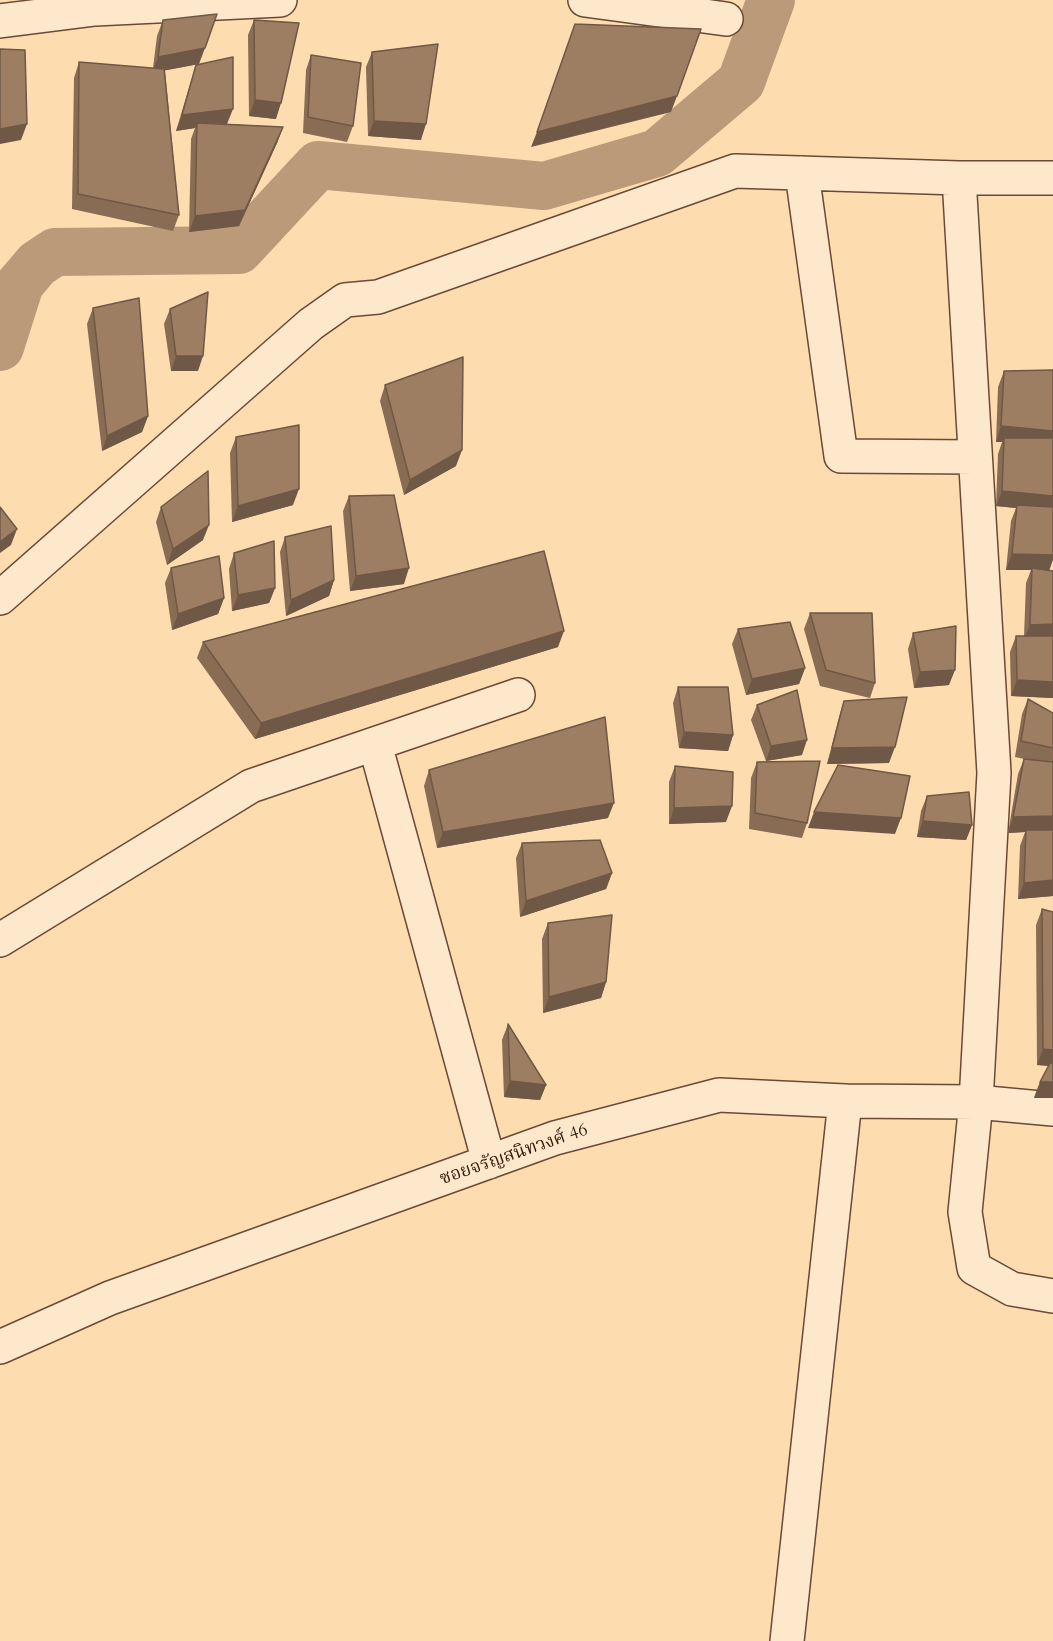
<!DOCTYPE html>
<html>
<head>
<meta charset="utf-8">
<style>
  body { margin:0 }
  canvas { display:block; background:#fddcb0 }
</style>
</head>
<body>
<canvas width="1053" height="1641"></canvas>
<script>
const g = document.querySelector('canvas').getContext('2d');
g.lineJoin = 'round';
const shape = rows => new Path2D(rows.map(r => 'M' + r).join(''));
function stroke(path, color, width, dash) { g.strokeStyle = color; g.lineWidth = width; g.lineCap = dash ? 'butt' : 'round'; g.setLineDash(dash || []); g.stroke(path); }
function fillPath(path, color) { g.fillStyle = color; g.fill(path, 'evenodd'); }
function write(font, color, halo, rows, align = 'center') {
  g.font = font + ' Cardo,"Noto Serif Thai",serif'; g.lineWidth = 6; g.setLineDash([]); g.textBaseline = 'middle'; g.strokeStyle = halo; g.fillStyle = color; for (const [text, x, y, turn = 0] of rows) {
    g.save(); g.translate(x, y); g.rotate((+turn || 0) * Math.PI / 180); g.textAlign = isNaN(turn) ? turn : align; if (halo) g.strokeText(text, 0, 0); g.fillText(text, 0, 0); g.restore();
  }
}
stroke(shape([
  [0,347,20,284,37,264,55,252,239,250,318,165,544,186,657,153,741,82,771,0]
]), '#ba9a79', 48);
const minor = shape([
  [585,0,726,19],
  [0,21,95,9,280,0],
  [802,173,841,456,975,457],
  [959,178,1053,178],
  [0,598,311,324,345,300,378,297,735,171,959,178,994,773,976,1102,965,1212,974,1268,1012,1289,1053,1296],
  [375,744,489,1162],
  [0,940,251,786,518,695],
  [0,1347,110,1298,555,1138,719,1095,845,1101,976,1102,1053,1109],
  [787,1641,845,1101]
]);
stroke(minor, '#694a36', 36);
stroke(minor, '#fee8cc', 33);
fillPath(shape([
  [163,20,199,64,165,70,179,215,173,231,72,209,74,78,79,62,153,68,157,36],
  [254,20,276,119,249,116,248,35],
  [372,52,421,140,368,136,366,67],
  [311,55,353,126,347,142,303,133,306,70],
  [196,65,227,124,283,127,277,143,239,226,189,232,191,139,195,128,176,131,191,81],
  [93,308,148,416,142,432,102,451,87,324],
  [170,309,198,371,171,371,164,324],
  [1004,371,1053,438,1049,571,1053,571,1053,698,1011,696,1010,652,1016,636,1024,636,1026,583,1031,570,1006,570,1011,521,1016,508,996,506,998,454,1002,442,996,442,998,387],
  [385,385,456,466,404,495,380,401],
  [236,437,293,505,232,522,230,453],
  [349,496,404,584,350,591,343,511],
  [161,507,203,540,167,565,156,522],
  [285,537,334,580,329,596,286,616,280,552],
  [234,553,275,588,269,603,232,611,229,569],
  [171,568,224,598,218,614,172,630,165,583],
  [810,613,875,683,870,698,820,686,804,629],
  [738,629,805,668,799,684,746,695,732,644],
  [913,633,949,685,914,688,908,649],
  [203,642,558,647,255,739,197,658],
  [678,687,733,735,728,751,679,748,673,703],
  [1028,699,1053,713,1053,896,1018,899,1020,846,1025,832,1008,833,1018,774,1024,759,1015,757,1022,714],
  [844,701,889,763,827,764,839,717],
  [757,705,802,755,766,761,751,720],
  [757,762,807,823,802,838,749,829,751,778],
  [675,766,726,822,669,824,669,782],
  [429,770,608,818,437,848,424,786],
  [927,796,972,825,966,840,917,837,921,811],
  [522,843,612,873,606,889,520,917,516,858],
  [1042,909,1053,912,1053,1098,1034,1098,1040,1082,1049,1066,1037,1065,1036,925],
  [548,923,606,982,601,998,543,1013,542,939],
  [508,1024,546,1085,540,1100,504,1097,502,1040]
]), '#886c54');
fillPath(shape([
  [205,48,199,64,152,73,158,57],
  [677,96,671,112,531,147,537,132],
  [255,100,281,103,276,119,249,116],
  [233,109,227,124,197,123,195,128,176,131,182,115],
  [374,121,426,124,421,140,368,136],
  [27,124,21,140,0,144,0,129],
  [283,127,277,143,239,226,189,232,195,216],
  [176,356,203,356,198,371,171,371],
  [148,416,142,432,102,451,107,436],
  [1001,426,1053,431,1053,437,1049,447,1004,438,1002,442,996,442],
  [462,450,456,466,404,495,410,480],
  [299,489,293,505,232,522,238,506],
  [1002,491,1053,496,1053,512,1017,505,1016,508,996,506],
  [209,525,203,540,167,565,173,549],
  [17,529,11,545,0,553,0,542],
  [1012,554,1053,555,1053,560,1049,571,1032,568,1031,570,1006,570],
  [409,568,404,584,350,591,356,576],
  [334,580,329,596,286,616,291,600],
  [275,588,269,603,232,611,238,595],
  [224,598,218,614,172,630,178,614],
  [1053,624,1053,639,1024,640,1030,625],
  [564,631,558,647,255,739,261,723],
  [805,668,799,684,746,695,752,679],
  [955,670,949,685,914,688,920,672],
  [1017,680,1053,682,1053,698,1011,696],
  [684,732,733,735,728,751,679,748],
  [807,740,802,755,766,761,771,746],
  [895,747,889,763,827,764,832,748],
  [614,803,608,818,437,848,443,832],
  [732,806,726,822,669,824,674,808],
  [814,812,901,818,895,834,808,828],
  [1053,816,1053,832,1026,830,1025,832,1008,833,1013,817],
  [923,821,972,825,966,840,917,837],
  [612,873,606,889,520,917,526,901],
  [1053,880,1053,896,1018,899,1024,883],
  [606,982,601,998,543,1013,549,997],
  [1043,1049,1053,1050,1053,1066,1037,1065],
  [510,1081,546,1085,540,1100,504,1097],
  [1040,1082,1053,1082,1053,1098,1034,1098]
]), '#6f5845');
const building = shape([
  [217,14,205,48,158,57,163,20,217,14],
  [254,20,299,23,281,103,255,100,254,20],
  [575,24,701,29,677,96,537,132,575,24],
  [438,44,426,124,374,121,372,52,438,44],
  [0,49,25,50,27,124,0,129,0,49],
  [311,55,361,63,353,126,308,117,311,55],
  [233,57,233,109,182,115,196,65,233,57],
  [79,62,164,69,179,215,78,194,79,62],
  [197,123,283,127,245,210,195,216,197,123],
  [208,292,203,356,176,356,170,309,208,292],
  [139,298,148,416,107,436,93,308,139,298],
  [463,357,462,450,410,480,385,385,463,357],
  [1053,370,1053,431,1001,426,1004,371,1053,370],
  [299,425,299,489,238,506,236,437,299,425],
  [1004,438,1053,438,1053,496,1002,491,1004,438],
  [208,471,209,525,173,549,161,507,208,471],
  [394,495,409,568,356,576,349,496,394,495],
  [1017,505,1053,507,1053,555,1012,554,1017,505],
  [0,507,17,529,0,542,0,507],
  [331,526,334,580,291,600,285,537,331,526],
  [274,541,275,588,238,595,234,553,274,541],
  [544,551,564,631,261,723,203,642,544,551],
  [219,556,224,598,178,614,171,568,219,556],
  [1032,568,1053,571,1053,624,1030,625,1032,568],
  [810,613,872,613,875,683,826,670,810,613],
  [790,622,805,668,752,679,738,629,790,622],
  [956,626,955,670,920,672,913,633,956,626],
  [1016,636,1053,636,1053,682,1017,680,1016,636],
  [678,687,728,687,733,735,684,732,678,687],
  [797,690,807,740,771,746,757,705,797,690],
  [907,697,895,747,832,748,844,701,907,697],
  [1028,699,1053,713,1053,748,1021,741,1028,699],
  [605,717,614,803,443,832,429,770,605,717],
  [1024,759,1053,762,1053,816,1013,817,1024,759],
  [820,761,807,823,755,813,757,762,820,761],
  [838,765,910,776,901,818,814,812,838,765],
  [675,766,733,772,732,806,674,808,675,766],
  [969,792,972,825,923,821,927,796,969,792],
  [1026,830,1053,830,1053,880,1024,883,1026,830],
  [600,840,612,873,526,901,522,843,600,840],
  [1042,909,1053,912,1053,1050,1043,1049,1042,909],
  [612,915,606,982,549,997,548,923,612,915],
  [508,1024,546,1085,510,1081,508,1024],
  [1050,1063,1053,1063,1053,1082,1040,1082,1050,1063]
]);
fillPath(building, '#9e7e62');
stroke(building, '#6f5845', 1.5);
write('18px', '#38190d', '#fee8cc', [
  ["ซอยจรัญสนิทวงศ์ 46",514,1155,-19]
]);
</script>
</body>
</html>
